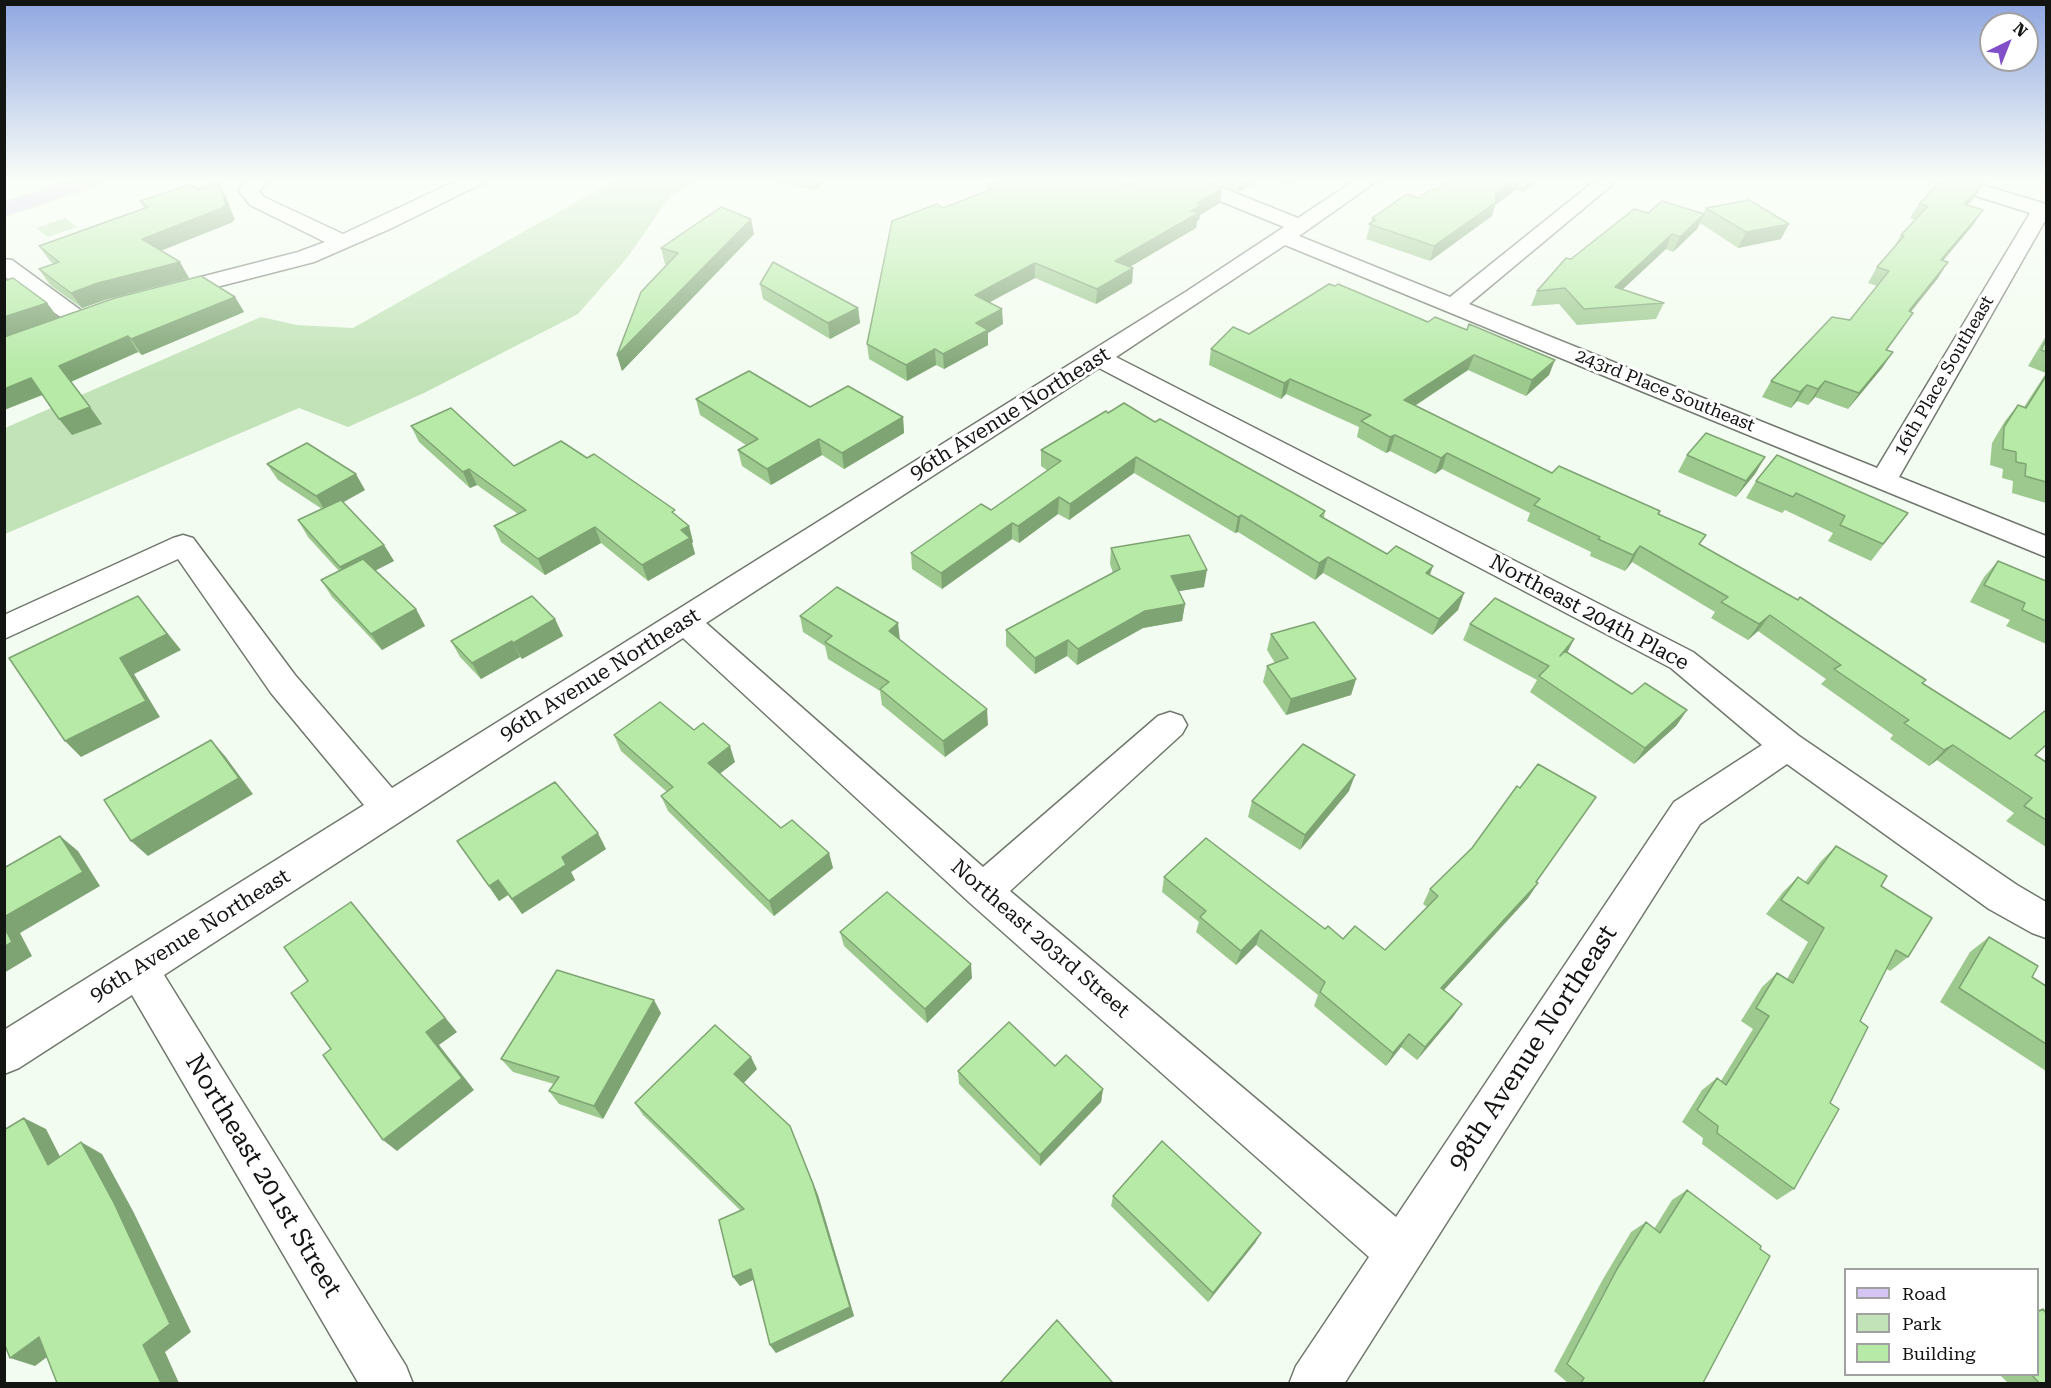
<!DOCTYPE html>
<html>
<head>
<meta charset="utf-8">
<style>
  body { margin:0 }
  #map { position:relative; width:2051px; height:1388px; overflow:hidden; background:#f3fcf0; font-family:"Roboto Serif",serif }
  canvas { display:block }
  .frame { position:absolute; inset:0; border:6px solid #121511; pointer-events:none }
  .legend { position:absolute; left:1844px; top:1268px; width:195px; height:108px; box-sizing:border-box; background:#fff; border:2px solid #a0a1a0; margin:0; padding:8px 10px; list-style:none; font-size:18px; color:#121511 }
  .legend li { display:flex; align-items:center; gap:12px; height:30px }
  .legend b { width:30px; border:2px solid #a0a1a0 }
  .north { position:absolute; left:1979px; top:12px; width:60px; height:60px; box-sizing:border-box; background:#fff; border:2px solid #a0a1a0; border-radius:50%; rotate:43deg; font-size:16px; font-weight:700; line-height:24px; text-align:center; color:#121511 }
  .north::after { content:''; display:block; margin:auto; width:21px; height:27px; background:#814fc7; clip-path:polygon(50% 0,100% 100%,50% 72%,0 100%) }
</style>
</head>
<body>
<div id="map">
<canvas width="2051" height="1388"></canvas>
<div class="frame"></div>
<ul class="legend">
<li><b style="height:8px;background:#d5c5f4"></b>Road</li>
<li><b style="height:16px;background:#c2e3b8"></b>Park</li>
<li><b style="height:16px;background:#b6eaa6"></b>Building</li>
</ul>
<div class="north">N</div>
</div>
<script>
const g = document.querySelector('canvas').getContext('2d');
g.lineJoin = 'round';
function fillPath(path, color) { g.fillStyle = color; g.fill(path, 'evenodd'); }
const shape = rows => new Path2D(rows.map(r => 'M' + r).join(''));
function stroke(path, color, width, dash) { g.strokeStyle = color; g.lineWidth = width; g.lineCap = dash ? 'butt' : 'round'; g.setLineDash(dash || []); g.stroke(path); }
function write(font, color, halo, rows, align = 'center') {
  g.font = font + ' "Roboto Serif",serif'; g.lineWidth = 6; g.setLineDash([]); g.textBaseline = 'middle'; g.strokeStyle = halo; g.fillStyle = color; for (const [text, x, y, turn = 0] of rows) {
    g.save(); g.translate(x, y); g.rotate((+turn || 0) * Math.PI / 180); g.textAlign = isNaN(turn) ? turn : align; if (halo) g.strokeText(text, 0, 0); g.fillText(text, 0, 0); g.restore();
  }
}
fillPath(shape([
  [617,179,708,179,671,195,627,258,578,314,424,393,348,427,299,408,5,534,5,428,261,317,297,325,353,328],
  [65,218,77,227,48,237,36,228]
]), '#c2e3b8');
const minor = shape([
  [246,179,268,179,259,191,264,197,343,234,460,179,486,179,483,183,392,228,314,262,170,299,162,297,159,292,162,287,298,252,325,242,250,205,239,191,246,179],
  [1173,179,1200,179,1298,218,1357,179,1380,179,1299,236,1450,297,1597,179,1619,179,1469,304,1877,468,2030,213,1935,183,1932,179,1963,179,2046,204,2046,219,1899,477,2046,536,2046,557,1285,245,1116,357,1693,652,1799,736,2017,885,2046,902,2046,938,2032,933,1989,909,1787,764,1700,824,1344,1384,1289,1384,1296,1366,1369,1257,970,903,683,638,164,975,406,1366,413,1384,359,1384,132,995,19,1068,4,1074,4,1030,364,805,271,693,178,559,4,639,4,615,173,538,183,535,193,538,295,675,392,788,1187,291,1284,227,1176,183,1173,179],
  [1099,368,1671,668,1762,745,1674,802,1396,1217,1010,891,1182,734,1187,725,1182,716,1170,712,1158,716,983,867,706,623,1099,368],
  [4,259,12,260,86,314,90,319,86,324,78,326,70,324,4,276,4,259]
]);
const major = shape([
  [76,179,105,179,102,183,4,216,4,203,76,179]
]);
stroke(minor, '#70786e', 3);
stroke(major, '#d9dad9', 3);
fillPath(minor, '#fff');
fillPath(major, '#d5c5f4');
fillPath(shape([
  [776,179,829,179,816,190,776,182],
  [994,179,1110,179,1128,186,1222,189,1220,203,1200,215,1199,220,1197,221,1196,228,1130,267,1133,268,1132,283,1096,304,1035,278,990,302,1003,324,988,333,988,345,944,369,936,365,907,381,869,359,867,344,943,208,988,191,988,185,999,181],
  [1206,179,1260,179,1239,192],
  [1271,179,1297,179,1288,185],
  [1450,179,1541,179,1524,192,1516,190,1495,205,1492,216,1430,261,1366,239,1372,218,1435,190],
  [1942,179,1990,179,1986,184,1981,182,1974,198,1967,205,1973,225,1943,260,1938,278,1911,312,1903,328,1887,350,1893,352,1882,368,1848,409,1815,397,1808,405,1797,401,1791,408,1762,397,1771,381,1850,320,1877,286,1868,283,1877,267,1892,250,1901,235,1915,220,1910,218,1919,204],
  [2034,179,2046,179,2046,183],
  [198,189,226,197,235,220,232,221,233,222,161,251,189,278,108,299,82,308,50,285,39,269,54,264,50,261,39,246,144,208,140,201],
  [1706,208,1781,239,1738,248,1700,223,1697,229,1673,252,1666,249,1623,289,1664,303,1656,319,1577,325,1559,304,1531,306,1537,291,1571,259,1703,214],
  [754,234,622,371,617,355,667,264,665,264,661,248],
  [4,281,47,303,58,318,235,297,244,312,142,355,138,352,71,382,102,424,72,435,43,395,4,410],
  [760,284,858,308,860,323,830,339,763,299],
  [1329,284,1549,375,1526,396,1468,370,1415,406,1552,473,1660,511,1658,514,1700,545,1923,683,2046,762,2046,847,2006,821,2014,813,1937,760,1929,766,1890,739,1893,735,1821,684,1826,679,1758,631,1748,640,1711,618,1715,612,1632,562,1625,571,1590,556,1591,552,1527,521,1530,513,1442,469,1435,474,1390,451,1386,453,1357,437,1359,427,1286,394,1281,399,1209,365,1211,349,1249,334],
  [2046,336,2046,503,2012,493,2013,481,2002,478,2003,469,1990,465,1992,443,2005,421,2018,405,2024,407,2046,373,2028,366],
  [696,399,810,407,903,417,904,433,844,469,822,455,771,485,742,466,738,450,746,445,700,415],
  [1108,413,1155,422,1325,511,1324,518,1387,554,1430,575,1464,593,1458,610,1432,635,1323,573,1315,580,1238,532,1235,533,1134,473,1069,520,1058,514,1019,543,1012,539,942,589,912,569,911,553,991,510,1048,471,1041,466,1041,450],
  [411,426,514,466,677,517,689,526,693,542,692,543,695,554,648,581,601,543,545,575,501,542,494,526,518,514,477,485,470,488,419,442],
  [1687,455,1765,457,1755,474,1736,497,1678,472],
  [267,464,365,490,343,502,384,545,394,561,376,570,416,609,425,626,382,650,332,597,321,580,339,571,308,537,298,520,322,509,278,480],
  [1756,481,1908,513,1871,561,1828,541,1833,533,1785,510,1782,513,1746,498],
  [1111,548,1204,587,1178,591,1185,604,1182,621,1143,628,1077,665,1067,656,1035,674,1006,646,1006,630,1113,573,1110,564],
  [1998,561,2046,581,2046,644,2006,626,2010,620,1970,602,1984,577],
  [800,616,900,640,988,725,945,757,882,705,880,691,828,659,825,646,803,632],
  [555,619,563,636,522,659,520,657,481,679,460,657,451,641],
  [1470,624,1574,639,1567,653,1632,694,1687,710,1676,726,1634,764,1530,692,1537,680,1463,640],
  [1271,634,1356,679,1351,695,1286,715,1263,682,1267,666,1275,663,1267,650],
  [614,735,735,762,719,774,781,828,829,853,833,868,774,916,668,811,661,796,667,792,621,751],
  [1520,788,1537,882,1538,883,1528,898,1444,990,1462,1004,1453,1017,1417,1060,1401,1047,1386,1066,1314,1006,1318,995,1256,945,1236,965,1196,932,1199,922,1162,892,1164,877,1325,929,1343,939,1385,950,1427,907,1423,904,1430,889,1472,848],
  [1349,791,1300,850,1248,817,1252,801],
  [457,841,606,849,571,872,575,880,522,914,508,895,499,901],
  [1836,846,1881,886,1908,957,1890,971,1887,969,1860,1021,1830,1103,1794,1189,1777,1200,1702,1144,1703,1138,1682,1122,1702,1090,1717,1078,1721,1081,1753,1029,1741,1021,1762,987,1777,973,1787,979,1808,942,1766,914,1783,892,1798,877,1805,882,1821,861],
  [840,932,972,978,927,1023,844,946],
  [1989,937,2032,977,2046,986,2046,1071,1940,1002,1970,952],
  [661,1013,603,1119,559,1104,549,1091,554,1084,513,1072,501,1059],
  [1055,1066,1103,1089,1101,1102,1040,1166,959,1084,958,1071],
  [757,1069,743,1083,790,1126,818,1195,854,1316,776,1353,770,1345,753,1280,740,1286,733,1277,741,1211,643,1115,635,1103],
  [1687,1190,1703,1383,1568,1383,1554,1371,1603,1279,1631,1232,1646,1222,1654,1229,1672,1200],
  [1113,1196,1261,1233,1255,1243,1208,1302,1111,1206],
  [2043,1309,2046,1383,2008,1383,1999,1374,2037,1374,2037,1310]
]), '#9dc98f');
fillPath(shape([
  [815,179,829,179,816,190],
  [1241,179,1260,179,1239,192],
  [1289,179,1297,179,1288,185],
  [1516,179,1519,179,1516,190,1495,205,1492,216,1430,261,1434,246,1495,194],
  [1528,179,1541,179,1524,192],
  [218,182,226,197,235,220,232,221,233,222,152,254,142,239],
  [1983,183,1974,198,1954,219,1964,204],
  [1222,189,1220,203,1200,215,1199,220,1197,221,1196,228,1114,276,1115,261,1197,203],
  [1983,210,1973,225,1931,275,1941,260],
  [1704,214,1697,229,1673,252,1680,237],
  [751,219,754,234,622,371,617,355],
  [1789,224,1781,239,1738,248,1746,232],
  [1672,234,1666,249,1609,302,1615,287],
  [180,262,189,278,108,299,82,308,71,293,98,283],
  [1948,262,1938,278,1898,327,1909,311],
  [1035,263,1035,278,975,310,975,295],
  [1133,268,1132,283,1096,304,1097,289],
  [235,297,244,312,142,355,131,339],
  [47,303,58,318,4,337,4,317],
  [858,308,860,323,830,339,828,323],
  [1002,309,1003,324,988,333,988,345,944,369,943,354,976,323],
  [128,336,138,352,70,382,59,366],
  [935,349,936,365,907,381,906,365],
  [1893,352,1882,368,1848,409,1859,393],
  [1474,355,1468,370,1399,416,1404,400],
  [1555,360,1549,375,1526,396,1532,380],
  [31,378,44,394,4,410,4,389],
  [1290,379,1286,394,1281,399,1284,383],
  [1825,381,1815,397,1808,405,1818,389],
  [1807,385,1797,401,1791,408,1800,392],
  [90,407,102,424,72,435,59,419],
  [903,417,904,433,844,469,842,453],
  [1395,435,1390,451,1386,453,1390,437],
  [819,439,822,455,771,485,767,469],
  [1447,453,1442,469,1435,474,1441,458],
  [1136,457,1134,473,1069,520,1070,504],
  [1765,457,1755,474,1736,497,1746,481],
  [469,469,477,485,470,488,463,472],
  [356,474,365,490,326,512,316,496],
  [1059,497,1058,514,1019,543,1018,526],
  [1241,515,1238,532,1235,533,1238,517],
  [1012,523,1012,539,942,589,941,573],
  [689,526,693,542,692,543,695,554,648,581,642,565,681,530],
  [595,527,601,543,545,575,538,559],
  [384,545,394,561,351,583,340,567],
  [1640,546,1632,562,1625,571,1633,555],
  [1328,557,1323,573,1315,580,1319,563],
  [1433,566,1427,583,1426,573],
  [1207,570,1204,587,1169,593,1171,576],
  [1464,593,1458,610,1432,635,1439,619],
  [138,596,181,650,134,674,160,717,81,757,65,741,120,658],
  [1185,604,1182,621,1143,628,1077,665,1078,649,1145,611],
  [416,609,425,626,382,650,371,634],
  [1770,615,1758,631,1748,640,1759,624],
  [555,619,563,636,522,659,513,643],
  [898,623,900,640,891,648,889,631],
  [1574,639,1566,655,1560,656],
  [1068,640,1067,656,1035,674,1035,658],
  [512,641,520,657,481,679,472,663],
  [1356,679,1351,695,1286,715,1291,699],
  [987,709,988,725,945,757,943,741],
  [1687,710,1676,726,1634,764,1645,748],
  [211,740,225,756,253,794,148,856,131,841],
  [1953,745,1937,760,1929,766,1944,750],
  [730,746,735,762,713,779,708,763],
  [1355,775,1349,791,1300,850,1305,835],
  [598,833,606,849,571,872,575,880,522,914,512,899,562,857],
  [60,836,78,851,100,886,20,933,32,956,4,973,4,917],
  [829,853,833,868,774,916,769,901],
  [498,880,508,895,499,901,489,886],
  [1538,883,1528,898,1433,1002,1441,988],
  [351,902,364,917,457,1032,439,1045,474,1090,397,1151,383,1140],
  [1261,930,1256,945,1236,965,1241,951],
  [971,964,972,978,927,1023,925,1009],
  [654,1000,661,1013,603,1119,594,1106],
  [1462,1004,1453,1017,1417,1060,1425,1047],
  [1409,1034,1401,1047,1386,1066,1393,1053],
  [751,1057,757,1069,740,1087,734,1074],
  [1103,1089,1101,1102,1040,1166,1040,1155],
  [24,1118,46,1129,70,1176,48,1165],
  [790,1126,818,1195,854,1316,776,1353,770,1345],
  [81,1142,102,1154,134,1213,191,1332,165,1352,179,1383,161,1383,143,1345],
  [1261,1233,1255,1243,1208,1302,1213,1293],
  [751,1269,757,1278,740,1286,733,1277],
  [39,1337,63,1345,35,1366,10,1358]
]), '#7fa474');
const building = shape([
  [1003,179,1110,179,1128,186,1140,179,1198,179,1222,189,1197,203,1201,205,1191,211,1198,213,1115,261,1133,268,1097,289,1035,263,975,295,1002,309,976,323,988,330,943,354,935,349,906,365,867,344,892,221,937,204,943,208,992,189,988,185,1003,179],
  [1450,179,1516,179,1495,194,1496,202,1434,246,1369,224,1376,220,1372,218,1407,194,1418,198,1431,189,1435,190,1450,179],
  [1942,179,1971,179,1983,183,1964,204,1983,210,1941,260,1948,262,1909,311,1913,313,1886,350,1893,352,1859,393,1825,381,1818,389,1807,385,1800,392,1771,381,1832,317,1850,320,1889,271,1877,267,1904,236,1901,235,1928,206,1919,204,1942,179],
  [218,182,226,205,223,206,225,207,142,239,180,262,98,283,71,293,39,269,59,262,39,246,148,207,140,201,191,184,198,189,218,182],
  [1749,200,1789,224,1746,232,1706,208,1749,200],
  [1662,201,1704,214,1680,237,1672,234,1615,287,1664,303,1584,309,1565,288,1537,291,1566,258,1571,259,1634,209,1648,213,1662,201],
  [721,207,751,219,617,355,641,292,678,253,661,248,721,207],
  [773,262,858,308,828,323,760,284,773,262],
  [201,276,235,297,131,339,128,336,59,366,90,407,59,419,31,378,4,389,4,337,115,298,201,276],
  [13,278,47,303,4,317,4,281,13,278],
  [1329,284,1335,286,1338,284,1428,322,1435,317,1467,330,1469,324,1555,360,1532,380,1474,355,1404,400,1552,473,1559,466,1660,511,1658,514,1706,535,1699,544,1798,600,1800,597,1926,680,1922,683,2010,739,2046,710,2046,745,2035,755,2046,762,2046,820,2024,806,2032,798,1953,745,1944,750,1904,723,1909,720,1834,669,1841,665,1770,615,1759,624,1721,602,1728,597,1640,546,1633,555,1598,539,1600,537,1534,505,1540,499,1447,453,1441,458,1395,435,1390,437,1361,421,1371,415,1290,379,1284,383,1211,349,1233,327,1249,334,1329,284],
  [2046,340,2046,352,2041,350,2046,340],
  [749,371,810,407,848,386,903,417,842,453,819,439,767,469,738,450,758,439,696,399,749,371],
  [2046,376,2046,482,2025,476,2026,464,2016,462,2016,452,2003,449,2004,427,2018,405,2026,408,2046,376],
  [1124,403,1155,422,1160,419,1297,495,1325,511,1320,516,1387,554,1396,546,1433,566,1426,573,1464,593,1439,619,1328,557,1319,563,1241,515,1238,517,1136,457,1070,504,1059,497,1018,526,1012,523,941,573,911,553,981,504,991,510,1061,461,1041,450,1106,411,1108,413,1124,403],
  [451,408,514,466,561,441,587,458,594,454,675,510,672,512,689,526,681,530,690,538,642,565,595,527,538,559,494,526,526,510,469,469,463,472,411,426,451,408],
  [1706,433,1765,457,1746,481,1687,455,1706,433],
  [307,443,356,474,316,496,267,464,307,443],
  [1777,455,1908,513,1883,544,1840,525,1845,516,1796,493,1793,497,1756,481,1777,455],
  [341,500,384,545,340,567,298,520,341,500],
  [1189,535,1207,570,1171,576,1185,604,1145,611,1078,649,1068,640,1035,658,1006,630,1120,569,1111,548,1189,535],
  [363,559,416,609,371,634,321,580,363,559],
  [1998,561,2046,581,2046,621,2022,610,2025,603,1984,585,1998,561],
  [837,587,898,623,889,631,987,709,943,741,880,689,889,682,825,642,832,636,800,616,837,587],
  [138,596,167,634,120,658,146,701,65,741,9,658,138,596],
  [532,596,555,619,513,643,512,641,472,663,451,641,532,596],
  [1495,598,1574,639,1560,656,1565,651,1632,694,1645,683,1687,710,1645,748,1539,676,1549,666,1470,624,1495,598],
  [1314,622,1356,679,1291,699,1267,666,1288,658,1271,634,1314,622],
  [660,702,694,730,703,723,730,746,708,763,781,828,792,820,829,853,769,901,661,796,673,787,614,735,660,702],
  [211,740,239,778,131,841,104,800,211,740],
  [1303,744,1355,775,1305,835,1252,801,1303,744],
  [1538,764,1596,797,1536,882,1538,883,1441,988,1462,1004,1425,1047,1409,1034,1393,1053,1320,992,1325,982,1261,930,1241,951,1200,917,1206,911,1164,877,1206,838,1325,929,1328,926,1343,939,1355,926,1385,950,1438,896,1430,889,1472,848,1517,786,1520,788,1538,764],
  [555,782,598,833,562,857,566,865,512,899,498,880,489,886,457,841,555,782],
  [60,836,83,872,4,917,4,868,60,836],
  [1836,846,1887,876,1881,886,1932,918,1908,957,1896,950,1860,1021,1868,1027,1830,1103,1839,1109,1794,1189,1717,1133,1718,1126,1697,1110,1717,1078,1726,1085,1769,1016,1756,1008,1777,973,1793,983,1824,928,1781,900,1798,877,1808,884,1836,846],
  [887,892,971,964,925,1009,840,932,887,892],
  [351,902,445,1018,426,1032,462,1078,383,1140,323,1055,331,1049,291,993,308,981,284,947,351,902],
  [4,927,12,942,4,947,4,927],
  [1989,937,2038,966,2032,977,2046,986,2046,1044,1959,988,1989,937],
  [557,970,654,1000,594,1106,549,1091,559,1077,501,1059,557,970],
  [1009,1022,1055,1066,1066,1055,1103,1089,1040,1155,958,1071,1009,1022],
  [715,1025,751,1057,734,1074,790,1126,813,1184,850,1307,770,1345,751,1269,733,1277,719,1220,744,1209,635,1103,715,1025],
  [24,1118,48,1165,81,1142,114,1203,170,1324,143,1345,161,1383,57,1383,39,1337,10,1358,4,1343,4,1130,24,1118],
  [1162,1141,1261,1233,1213,1293,1113,1196,1162,1141],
  [1687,1190,1761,1246,1760,1249,1770,1256,1703,1383,1581,1383,1584,1378,1567,1364,1617,1269,1646,1222,1660,1233,1687,1190],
  [2043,1309,2046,1313,2046,1383,2038,1383,2039,1383,2031,1374,2037,1374,2037,1312,2043,1309],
  [1057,1320,1113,1383,1000,1383,1057,1320]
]);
fillPath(building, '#b6eaa6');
stroke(building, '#7fa474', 1.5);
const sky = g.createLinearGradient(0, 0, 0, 373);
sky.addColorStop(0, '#8fa6e1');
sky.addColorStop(0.48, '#fafef8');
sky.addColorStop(1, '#fafef800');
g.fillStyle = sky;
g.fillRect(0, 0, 2051, 373);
write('18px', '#121511', '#fff', [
  ["16th Place Southeast",1944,376,-60],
  ["243rd Place Southeast",1665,391,22]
]);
write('21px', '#121511', '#fff', [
  ["96th Avenue Northeast",1010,414,-32],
  ["Northeast 204th Place",1589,613,28],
  ["96th Avenue Northeast",600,675,-32],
  ["96th Avenue Northeast",190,936,-32],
  ["Northeast 203rd Street",1040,939,41]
]);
write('26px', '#121511', '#fff', [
  ["98th Avenue Northeast",1533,1048,-57],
  ["Northeast 201st Street",263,1176,59]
]);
</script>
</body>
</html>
